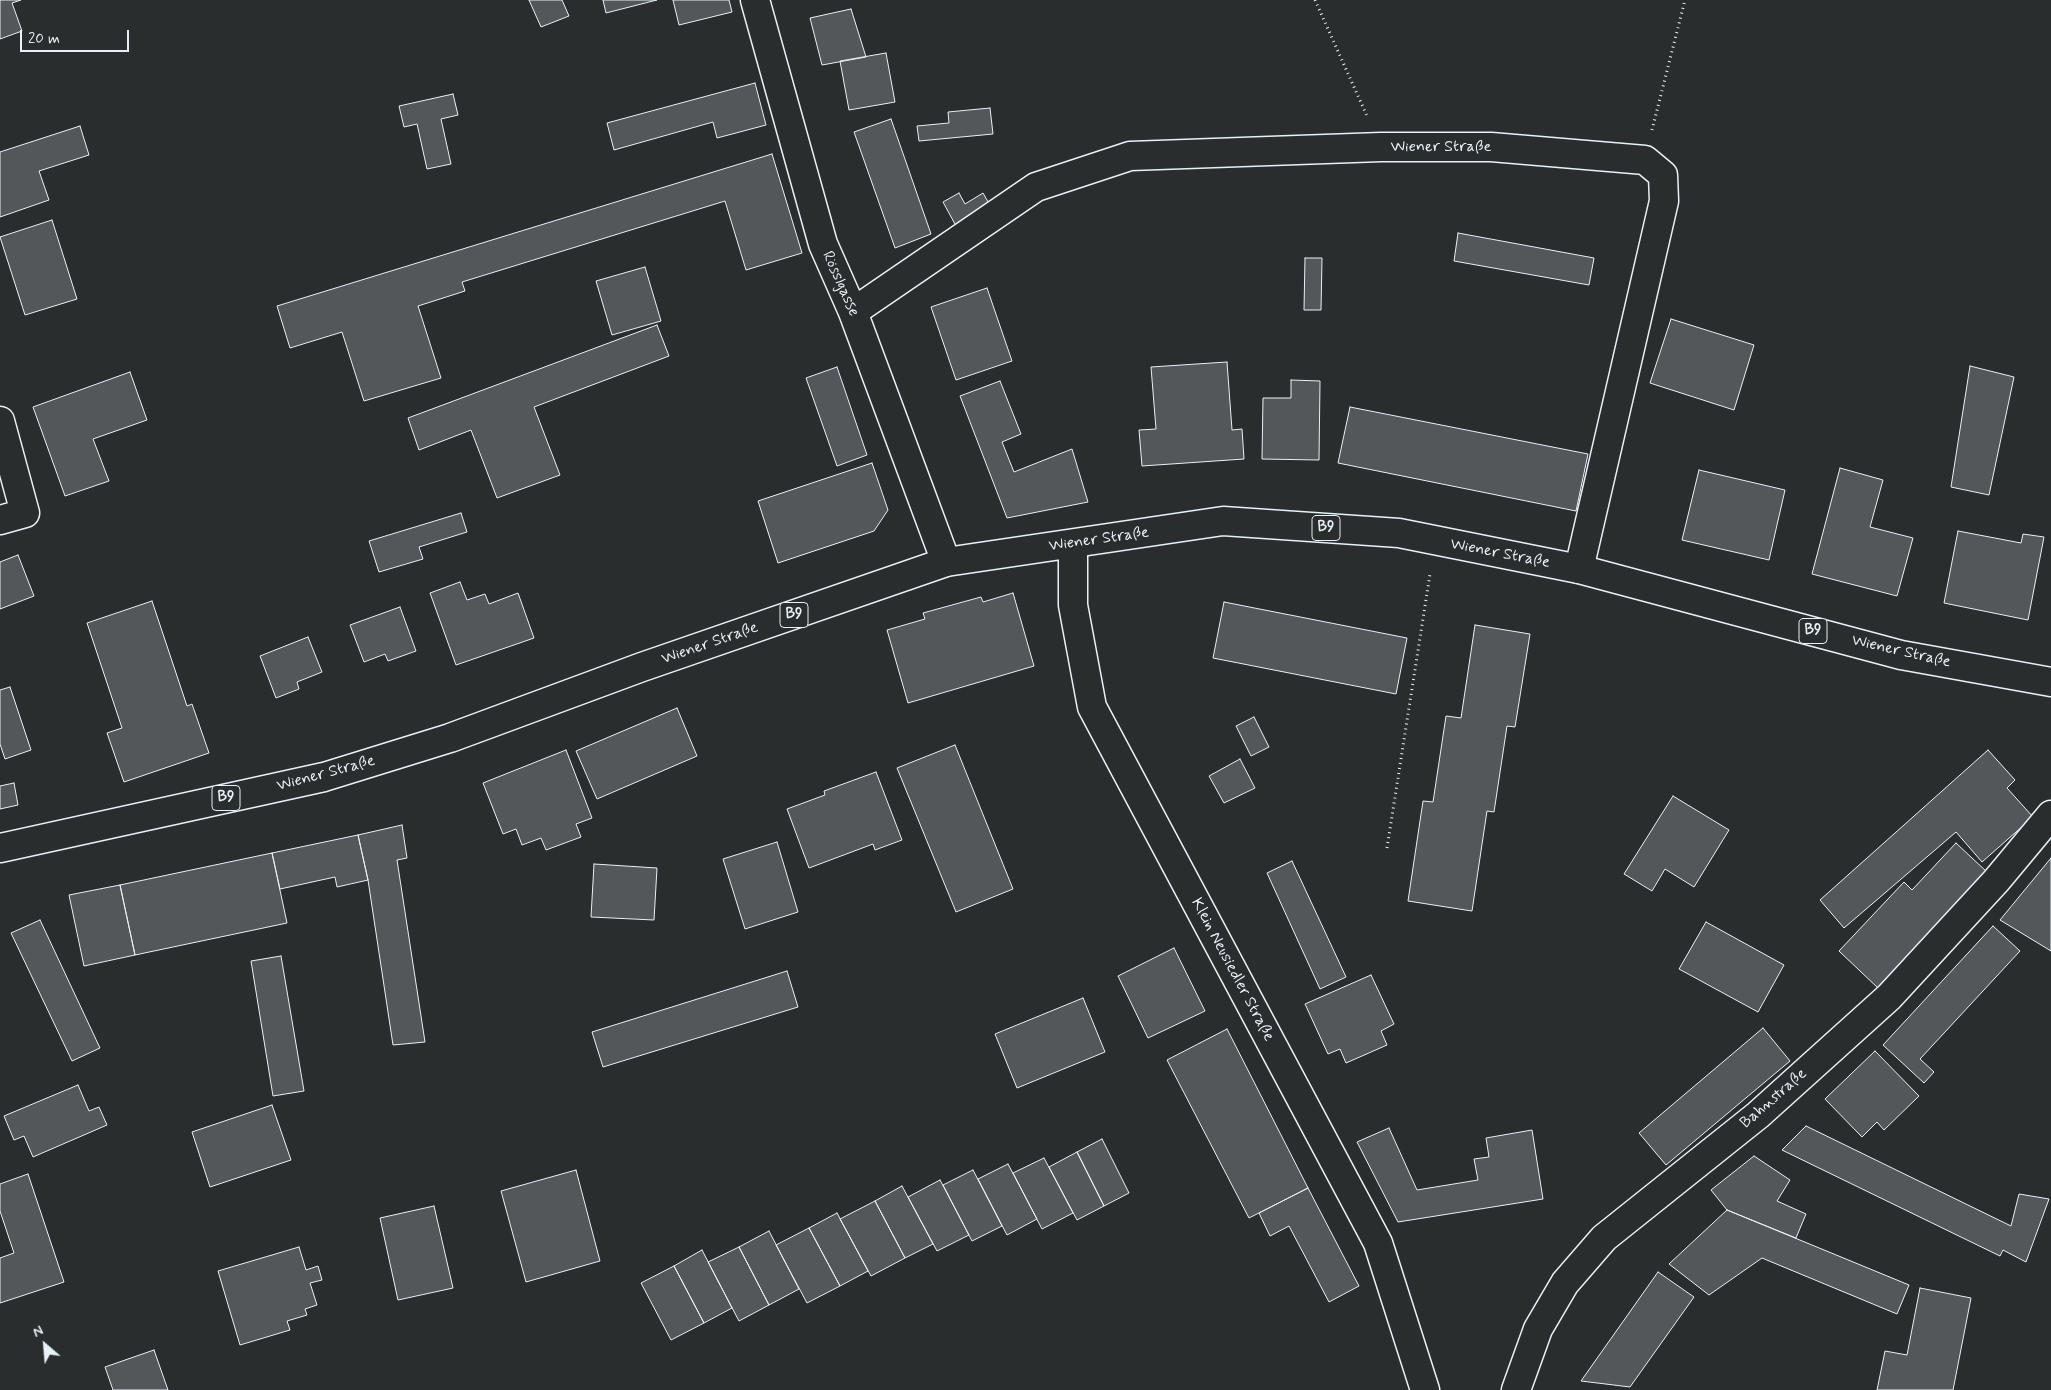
<!DOCTYPE html>
<html>
<head>
<meta charset="utf-8">
<style>
  body { margin:0 }
  #map { position:relative; width:2051px; height:1390px; overflow:hidden; background:#2a2d2e; font-family:Mynerve,sans-serif }
  canvas { display:block }
  .north { position:absolute; left:20px; top:1320px; width:50px; height:50px; -webkit-text-stroke:4px #2a2d2e; paint-order:stroke; rotate:333deg; font-size:14px; font-weight:700; line-height:20px; text-align:center; color:#e8f1f8 }
  .north::after { content:''; display:block; margin:auto; width:18px; height:22px; background:#e8f1f8; clip-path:polygon(50% 0,100% 100%,50% 72%,0 100%) }
  .scale { position:absolute; left:20px; top:30px; width:109px; height:22px; box-sizing:border-box; border:2px solid #e8f1f8; border-top:0; padding-left:6px; font-size:15px; line-height:18px; white-space:nowrap; color:#e8f1f8; -webkit-text-stroke:4px #2a2d2e; paint-order:stroke }
</style>
</head>
<body>
<div id="map">
<canvas width="2051" height="1390"></canvas>
<div class="north">N</div>
<div class="scale">20 m</div>
</div>
<script>
const g = document.querySelector('canvas').getContext('2d');
g.lineJoin = 'round';
function fillPath(path, color) { g.fillStyle = color; g.fill(path, 'evenodd'); }
const shape = rows => new Path2D(rows.map(r => 'M' + r).join(''));
function stroke(path, color, width, dash) { g.strokeStyle = color; g.lineWidth = width; g.lineCap = dash ? 'butt' : 'round'; g.setLineDash(dash || []); g.stroke(path); }
function write(font, color, halo, rows, align = 'center') {
  g.font = font + ' Mynerve,sans-serif'; g.lineWidth = 5; g.setLineDash([]); g.textBaseline = 'middle'; g.strokeStyle = halo; g.fillStyle = color; for (const [text, x, y, turn = 0] of rows) {
    g.save(); g.translate(x, y); g.rotate((+turn || 0) * Math.PI / 180); g.textAlign = isNaN(turn) ? turn : align; if (halo) g.strokeText(text, 0, 0); g.fillText(text, 0, 0); g.restore();
  }
}
const building = shape([
  [0,0,21,0,12,3,22,31,0,39,0,0],
  [529,0,562,0,569,16,541,27,529,0],
  [603,0,657,0,606,13,603,0],
  [673,0,729,0,732,12,679,25,673,0],
  [851,9,866,57,822,65,810,18,851,9],
  [886,53,895,102,849,110,840,61,886,53],
  [755,83,766,125,717,138,713,122,614,150,607,123,755,83],
  [453,94,458,115,441,119,451,164,427,169,417,124,404,127,399,106,453,94],
  [990,108,993,134,919,141,917,126,949,123,948,112,990,108],
  [891,119,931,234,895,248,854,132,891,119],
  [80,126,89,155,39,171,49,200,0,217,0,152,80,126],
  [772,154,802,253,746,270,725,201,462,282,465,291,418,306,441,378,364,401,342,332,290,348,277,306,772,154],
  [959,193,965,204,983,193,991,207,956,226,943,202,959,193],
  [52,220,77,299,25,315,0,237,52,220],
  [1458,233,1594,258,1589,285,1454,261,1458,233],
  [1305,258,1322,258,1321,310,1304,310,1305,258],
  [645,267,661,321,612,335,596,281,645,267],
  [987,288,1012,361,956,380,931,307,987,288],
  [1671,319,1754,345,1734,410,1650,383,1671,319],
  [657,325,669,356,534,407,560,475,497,498,471,430,419,450,408,418,657,325],
  [1227,362,1232,430,1242,429,1244,459,1142,466,1139,430,1156,429,1151,367,1227,362],
  [1970,366,2014,377,1989,495,1951,487,1970,366],
  [837,367,867,455,837,466,806,378,837,367],
  [130,372,147,420,93,439,109,481,65,496,33,407,130,372],
  [1291,380,1320,381,1319,460,1262,459,1263,398,1291,398,1291,380],
  [1000,381,1021,434,1002,442,1014,472,1072,449,1088,502,1007,518,960,396,1000,381],
  [1350,407,1588,454,1576,511,1338,463,1350,407],
  [872,463,888,510,874,531,778,563,758,501,872,463],
  [1840,468,1883,480,1870,527,1913,538,1897,596,1812,574,1840,468],
  [1699,470,1785,490,1769,560,1682,540,1699,470],
  [461,513,467,532,419,547,423,559,379,572,369,541,461,513],
  [1958,531,2021,543,2023,534,2044,537,2028,620,1944,603,1958,531],
  [18,555,34,596,0,609,0,562,18,555],
  [460,582,467,600,485,594,489,604,518,593,534,638,456,665,430,593,460,582],
  [1013,593,1034,666,908,703,887,630,925,619,923,613,981,597,983,602,1013,593],
  [152,601,187,706,192,704,209,753,124,782,107,733,122,728,87,623,152,601],
  [1224,602,1407,638,1396,694,1213,658,1224,602],
  [400,607,416,651,388,661,385,654,364,662,350,625,400,607],
  [1475,625,1530,634,1515,727,1507,726,1494,812,1487,811,1472,911,1408,901,1423,801,1433,802,1446,716,1461,718,1475,625],
  [308,637,322,672,297,682,299,689,276,698,260,656,308,637],
  [10,687,31,750,5,759,0,744,0,690,10,687],
  [677,708,697,756,597,799,576,751,677,708],
  [1254,717,1269,747,1251,756,1236,726,1254,717],
  [955,745,1013,889,956,912,897,768,955,745],
  [566,750,592,818,576,824,581,837,546,850,541,838,522,845,516,829,503,834,483,783,566,750],
  [1988,750,2015,780,2007,788,2033,817,1982,862,1956,832,1844,928,1820,900,1988,750],
  [1240,759,1255,788,1224,803,1209,776,1240,759],
  [876,772,902,840,875,850,873,844,809,868,787,809,825,795,824,791,876,772],
  [14,783,18,805,0,809,0,786,14,783],
  [1673,796,1729,830,1694,887,1665,869,1652,891,1624,874,1673,796],
  [402,825,407,858,397,860,425,1042,393,1045,368,880,358,835,402,825],
  [358,835,368,880,337,887,335,877,280,889,272,853,358,835],
  [777,842,798,912,745,929,723,859,777,842],
  [1956,843,1988,873,1879,989,1839,951,1904,882,1912,890,1956,843],
  [272,853,287,923,135,955,120,885,272,853],
  [2051,858,2051,951,2000,920,2051,858],
  [1292,861,1346,977,1320,989,1267,873,1292,861],
  [594,864,657,868,654,920,591,917,594,864],
  [120,885,135,955,84,966,69,895,120,885],
  [40,920,100,1048,72,1061,11,933,40,920],
  [1706,922,1784,965,1758,1012,1679,969,1706,922],
  [1993,926,2020,951,1920,1059,1934,1072,1924,1083,1883,1045,1993,926],
  [1174,948,1205,1011,1148,1038,1118,976,1174,948],
  [281,956,304,1091,273,1096,251,961,281,956],
  [787,971,798,1007,603,1067,592,1032,787,971],
  [1371,975,1394,1024,1381,1031,1387,1045,1346,1063,1340,1049,1328,1054,1305,1004,1371,975],
  [1083,998,1105,1052,1017,1088,995,1034,1083,998],
  [1763,1028,1790,1061,1666,1165,1639,1133,1763,1028],
  [1227,1029,1308,1188,1249,1218,1167,1060,1227,1029],
  [1875,1051,1919,1096,1884,1130,1877,1122,1862,1137,1825,1099,1875,1051],
  [78,1085,89,1111,99,1107,107,1125,33,1157,24,1136,14,1140,4,1116,78,1085],
  [272,1105,291,1160,210,1187,192,1132,272,1105],
  [1806,1126,2011,1226,2019,1194,2049,1199,2026,1262,2003,1250,2000,1256,1782,1150,1806,1126],
  [1389,1128,1417,1190,1478,1180,1474,1159,1489,1157,1486,1138,1532,1130,1543,1199,1398,1222,1357,1142,1389,1128],
  [1102,1139,1129,1193,1104,1206,1077,1152,1102,1139],
  [1077,1152,1104,1206,1077,1220,1049,1167,1077,1152],
  [1754,1156,1790,1180,1777,1201,1806,1214,1796,1238,1727,1210,1711,1190,1754,1156],
  [1044,1158,1073,1213,1042,1229,1013,1173,1044,1158],
  [1008,1164,1037,1219,1007,1235,978,1179,1008,1164],
  [576,1170,600,1261,526,1282,501,1191,576,1170],
  [973,1170,1002,1226,972,1241,943,1185,973,1170],
  [28,1174,64,1282,0,1303,0,1258,14,1253,0,1211,0,1184,28,1174],
  [940,1180,969,1235,937,1251,908,1197,940,1180],
  [902,1186,933,1244,905,1258,875,1201,902,1186],
  [1308,1188,1359,1286,1329,1302,1289,1226,1270,1236,1259,1213,1308,1188],
  [875,1201,905,1258,871,1276,840,1219,875,1201],
  [434,1206,453,1288,398,1300,380,1218,434,1206],
  [1727,1210,1909,1285,1897,1314,1762,1258,1709,1295,1669,1264,1727,1210],
  [837,1213,868,1271,840,1286,809,1228,837,1213],
  [809,1228,840,1286,807,1303,776,1245,809,1228],
  [769,1231,799,1289,769,1305,739,1247,769,1231],
  [299,1247,306,1270,318,1266,322,1280,310,1283,317,1305,305,1309,307,1315,287,1321,290,1330,240,1345,218,1271,299,1247],
  [739,1247,769,1305,739,1321,708,1262,739,1247],
  [702,1250,732,1308,704,1323,674,1266,702,1250],
  [674,1266,704,1323,671,1340,641,1283,674,1266],
  [1658,1272,1694,1297,1630,1387,1581,1381,1658,1272],
  [1920,1288,1971,1298,1953,1390,1877,1390,1885,1351,1907,1355,1920,1288],
  [154,1350,168,1390,113,1390,105,1367,154,1350]
]);
fillPath(building, '#535759');
stroke(building, '#e8f1f8', 1);
const minor = shape([
  [755,0,823,244,853,312,946,562],
  [853,312,1036,187,1130,156,1381,147,1491,147,1645,160,1663,175,1664,201,1579,569],
  [0,421,25,513,0,520],
  [1516,1390,1538,1329,1565,1283,1604,1238,1758,1115,1889,997,1996,881,2051,815]
]);
const major = shape([
  [1073,544,1073,605,1092,707,1378,1243,1425,1390],
  [0,848,324,777,450,738,642,667,946,562,1223,521,1399,533,1579,569,1901,655,2051,682]
]);
stroke(minor, '#e8f1f8', 31);
stroke(major, '#e8f1f8', 31);
stroke(shape([
  [1315,0,1367,116],
  [1652,130,1685,0],
  [1387,848,1430,574]
]), '#e8f1f8', 3, [1, 4]);
stroke(minor, '#2a2d2e', 28);
stroke(major, '#2a2d2e', 28);
for (const [x, y, w] of [
  [1326,528,28],
  [794,615,28],
  [1813,631,28],
  [226,798,28]
]) { const box = new Path2D(); box.roundRect(x - w / 2, y - 12.5, w, 25, 4); g.fillStyle = '#2a2d2e'; g.fill(box); stroke(box, '#e8f1f8', 1); }
write('bold 15px', '#e8f1f8', null, [
  ["B9",1326,528],
  ["B9",794,615],
  ["B9",1813,631],
  ["B9",226,798]
]);
write('16px', '#e8f1f8', '#2a2d2e', [
  ["Wiener Straße",1441,148],
  ["Rösslgasse",840,284,66],
  ["Wiener Straße",1099,540,-8],
  ["Wiener Straße",1500,554,11],
  ["Wiener Straße",710,644,-19],
  ["Wiener Straße",1901,652,13],
  ["Wiener Straße",326,774,-15],
  ["Klein Neusiedler Straße",1232,970,62],
  ["Bahnstraße",1774,1099,-41]
]);
</script>
</body>
</html>
